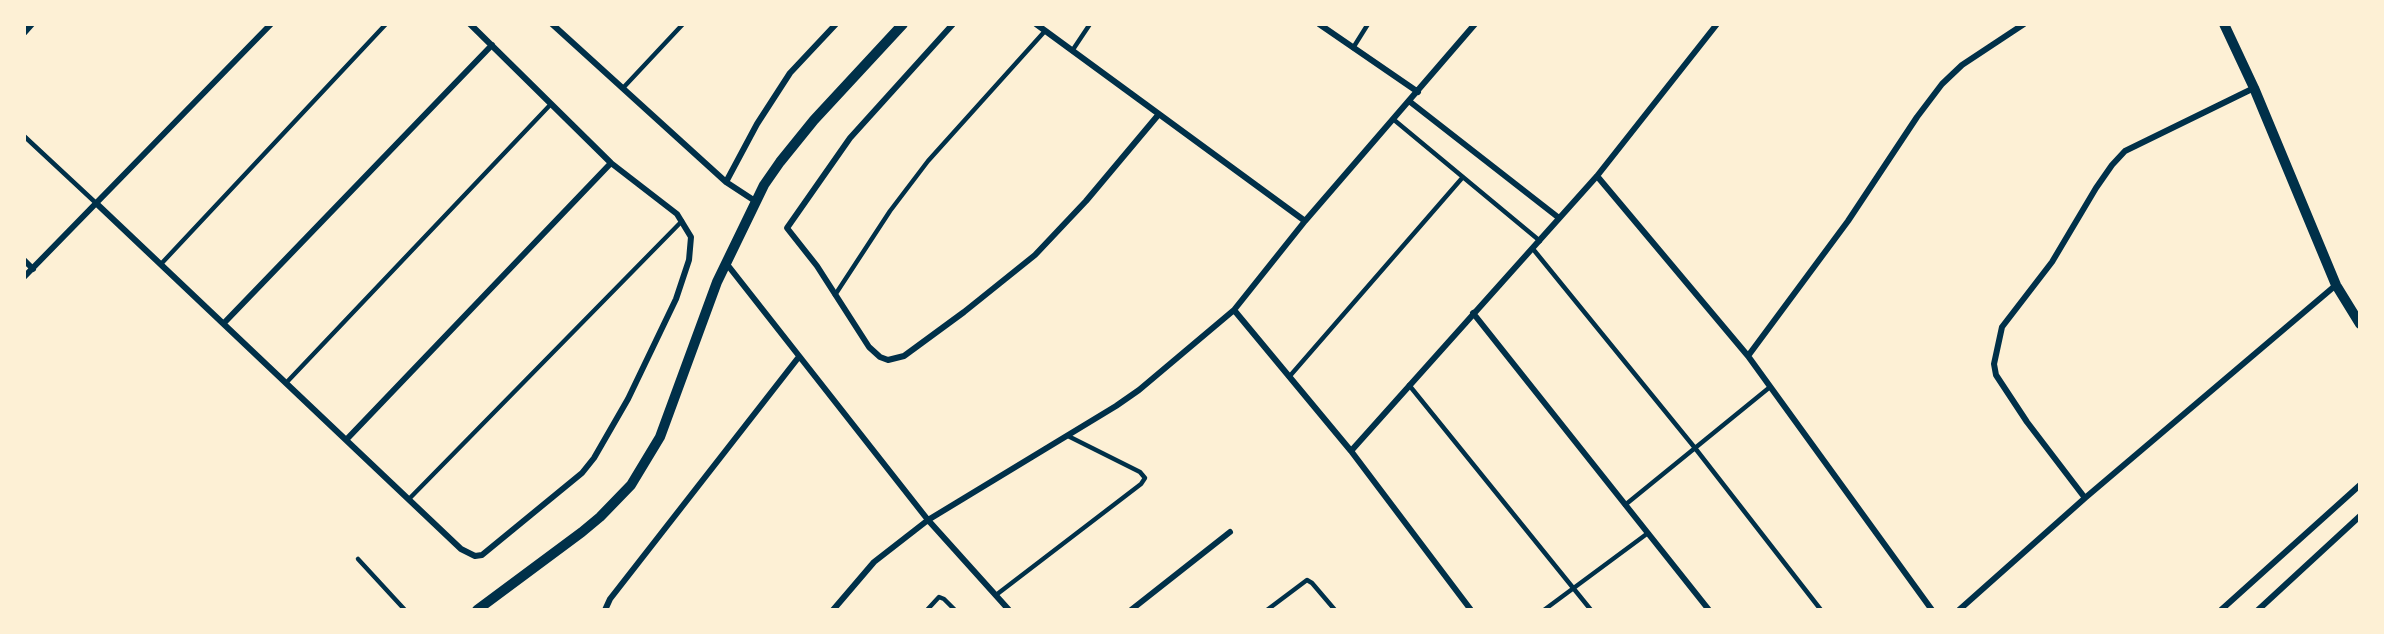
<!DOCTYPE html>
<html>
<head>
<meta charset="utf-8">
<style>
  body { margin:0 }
  #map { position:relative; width:2384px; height:634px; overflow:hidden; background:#fdf0d5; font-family:Raleway,sans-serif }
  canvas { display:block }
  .frame { position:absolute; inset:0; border:26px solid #fdf0d5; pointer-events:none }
</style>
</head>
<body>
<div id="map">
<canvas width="2384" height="634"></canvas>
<div class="frame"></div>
</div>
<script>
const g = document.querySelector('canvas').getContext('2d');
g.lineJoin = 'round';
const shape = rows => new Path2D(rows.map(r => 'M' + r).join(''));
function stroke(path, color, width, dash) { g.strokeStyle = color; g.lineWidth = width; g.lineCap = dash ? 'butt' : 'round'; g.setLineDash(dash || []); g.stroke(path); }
stroke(shape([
  [1353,48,1368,24],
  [1072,51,1090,24],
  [623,88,683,24],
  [1393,119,1540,241],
  [24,136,97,204],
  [1533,249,1695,448,1821,610],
  [161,264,386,24],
  [835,295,890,211,928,161,1045,31],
  [1289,377,1463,177],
  [286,383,551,104],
  [1409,385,1591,610],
  [409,499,682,221],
  [1625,505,1770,387],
  [358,559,405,610],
  [996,595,1141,484,1145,478,1140,472,1068,436],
  [927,610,939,597,944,599,955,610],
  [1267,610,1307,580,1312,583,1335,610],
  [1544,610,1648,533]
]), '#003049', 4.5);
stroke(shape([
  [552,24,726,182,755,201],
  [953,24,850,138,787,228,817,266,869,347,880,357,888,360,904,356,964,312,1035,255,1086,201,1159,114],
  [1036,24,1305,221],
  [1319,24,1418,92],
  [24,33,32,24],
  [1409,101,1559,218],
  [1597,176,1748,356,1932,610],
  [726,182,757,124,790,73,836,24],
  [97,204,461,549,475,556,482,555,582,473,594,458,628,399,676,299,689,260,691,237,677,214,611,163,470,24],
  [24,260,33,269],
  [726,263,928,520,1009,610],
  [24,277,271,24],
  [1234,310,1351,451,1471,610],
  [1473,313,1709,610],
  [224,323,492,45],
  [1748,356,1848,221,1917,117,1942,84,1962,65,2024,24],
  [346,440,611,163],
  [1351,451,1597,176,1717,24],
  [2085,498,2027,422,1996,375,1994,364,2002,327,2052,262,2096,188,2112,165,2125,151,2254,88],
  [605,610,610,599,798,358],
  [833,610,874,562,928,520,1116,406,1139,390,1234,310,1305,221,1475,24],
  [1131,610,1230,532],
  [1959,610,2085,498,2336,285],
  [2221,610,2360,485],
  [2258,610,2360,516]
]), '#003049', 6);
stroke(shape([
  [2224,24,2254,88,2336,285,2360,324],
  [477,610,582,532,600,517,631,485,660,437,717,282,764,185,780,162,814,120,903,24]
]), '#003049', 10);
</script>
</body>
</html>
